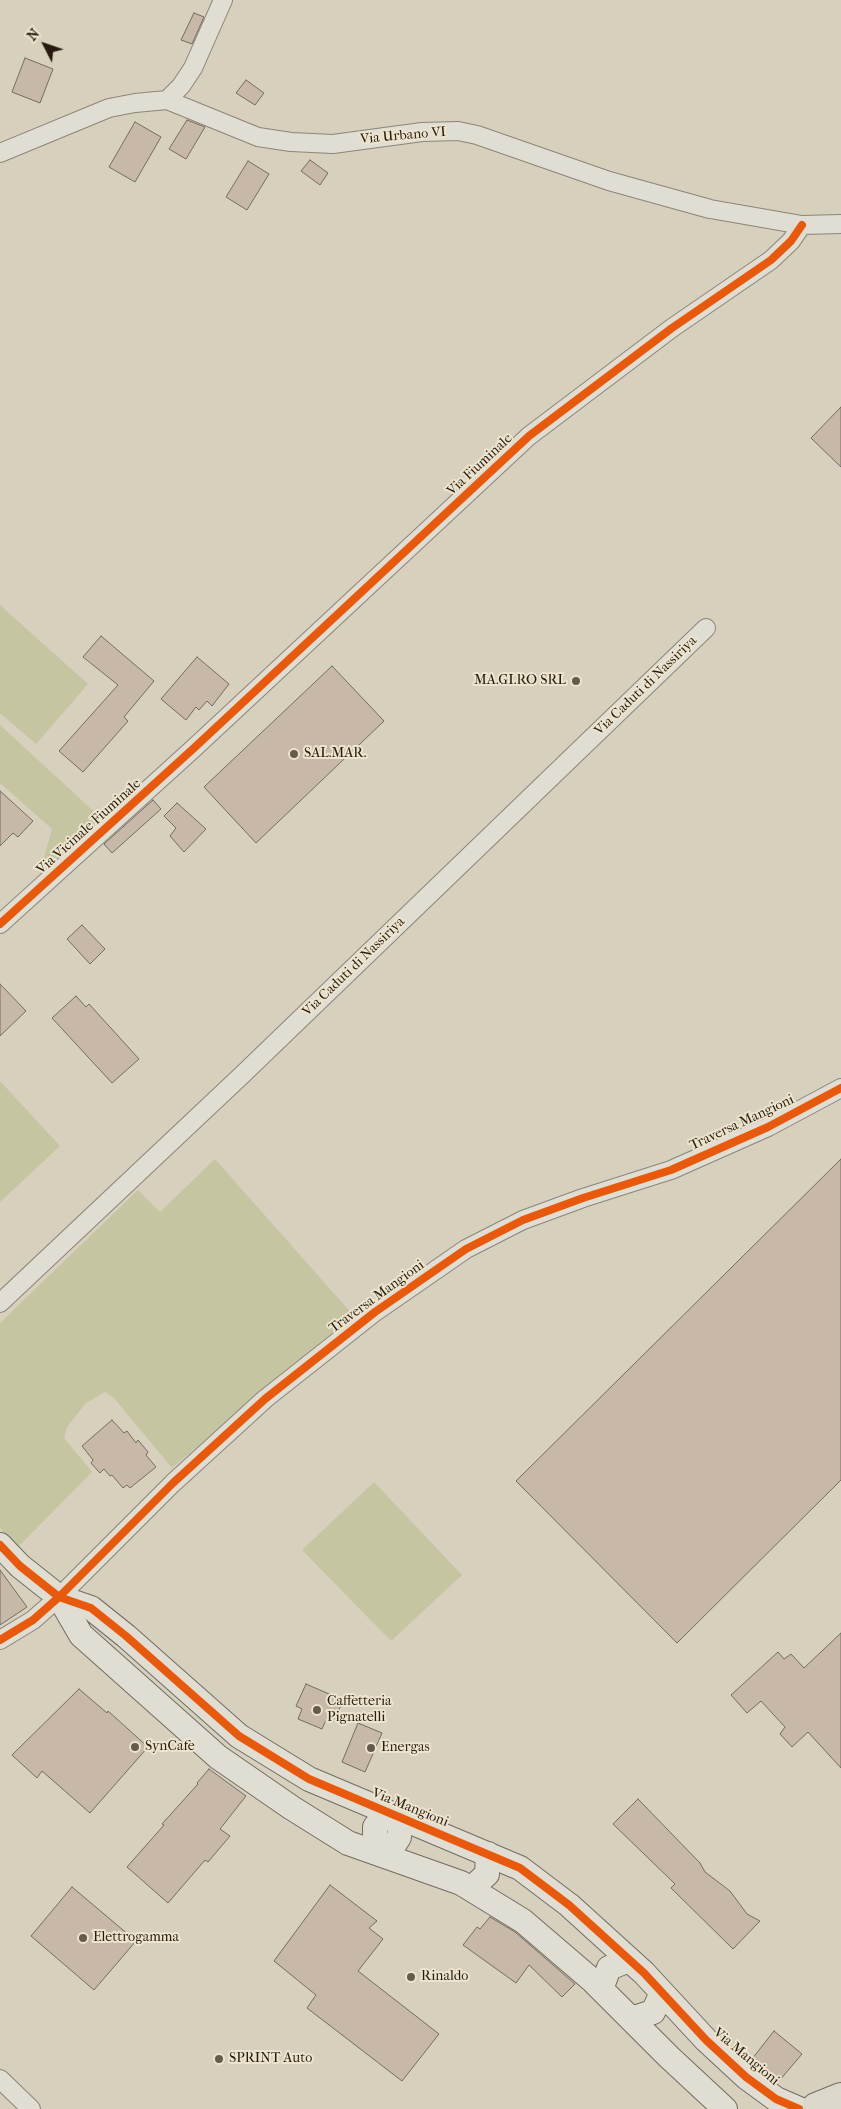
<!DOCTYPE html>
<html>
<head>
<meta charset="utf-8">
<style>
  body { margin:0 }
  #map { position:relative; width:841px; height:2109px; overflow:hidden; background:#d7d0bd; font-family:"IM FELL French Canon",serif }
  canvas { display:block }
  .north { position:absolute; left:20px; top:20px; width:50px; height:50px; -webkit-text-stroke:4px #ece4cd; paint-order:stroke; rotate:311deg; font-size:14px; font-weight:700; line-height:20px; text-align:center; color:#281a0f }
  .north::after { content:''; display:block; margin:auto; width:18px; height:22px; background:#281a0f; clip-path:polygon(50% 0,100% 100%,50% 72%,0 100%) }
</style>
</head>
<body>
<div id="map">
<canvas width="841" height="2109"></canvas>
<div class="north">N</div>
</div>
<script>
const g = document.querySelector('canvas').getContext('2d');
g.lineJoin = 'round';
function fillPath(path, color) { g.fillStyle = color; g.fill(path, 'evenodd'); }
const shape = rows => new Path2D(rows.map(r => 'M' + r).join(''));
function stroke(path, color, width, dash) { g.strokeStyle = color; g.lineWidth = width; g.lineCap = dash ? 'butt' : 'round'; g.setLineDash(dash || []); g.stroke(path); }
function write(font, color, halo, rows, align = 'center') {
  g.font = font + ' "IM FELL French Canon",serif'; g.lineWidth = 4; g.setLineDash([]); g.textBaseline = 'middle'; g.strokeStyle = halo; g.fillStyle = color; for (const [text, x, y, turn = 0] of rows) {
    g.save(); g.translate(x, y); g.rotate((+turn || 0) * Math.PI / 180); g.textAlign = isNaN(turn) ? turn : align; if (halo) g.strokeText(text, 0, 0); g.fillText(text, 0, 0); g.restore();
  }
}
fillPath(shape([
  [0,605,88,684,36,744,0,713],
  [0,725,102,819,40,872,52,829,0,783],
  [0,1081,60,1146,0,1202],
  [215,1159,353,1315,172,1468,114,1398,105,1392,86,1403,67,1427,64,1438,92,1472,18,1547,0,1528,0,1323,138,1190,160,1212],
  [374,1482,462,1575,391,1641,302,1550]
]), '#c5c5a1');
const building = shape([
  [194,13,204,17,192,44,181,40,194,13],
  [25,58,53,69,40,103,12,92,25,58],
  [246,80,264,93,255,105,236,93,246,80],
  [187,120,205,127,186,159,169,149,187,120],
  [135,122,161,137,135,182,109,167,135,122],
  [310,160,328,173,320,185,301,171,310,160],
  [248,161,269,174,247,210,226,197,248,161],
  [841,407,841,467,811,438,841,407],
  [101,636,154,681,124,717,128,721,83,772,59,751,118,685,83,657,101,636],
  [197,657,229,684,212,706,207,701,199,710,196,707,186,720,161,699,197,657],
  [332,666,384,721,256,843,204,787,332,666],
  [0,791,33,821,18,837,13,833,0,846,0,791],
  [153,800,161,809,112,853,104,844,153,800],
  [177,803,206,829,184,852,170,836,176,828,164,816,177,803],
  [82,925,105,949,90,964,67,939,82,925],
  [0,984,26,1011,0,1036,0,984],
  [76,996,86,1007,89,1004,139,1059,112,1083,52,1018,76,996],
  [841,1159,841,1480,677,1643,516,1481,841,1159],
  [112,1420,124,1433,127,1431,136,1443,138,1440,148,1452,146,1455,156,1467,130,1488,127,1485,123,1488,112,1475,110,1476,104,1469,100,1473,91,1463,93,1460,82,1446,112,1420],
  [0,1570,27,1607,0,1625,0,1570],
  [841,1633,841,1768,808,1732,792,1747,780,1734,785,1727,761,1701,747,1713,731,1695,778,1652,784,1659,791,1654,804,1668,841,1633],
  [306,1684,343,1700,334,1722,326,1720,322,1729,298,1719,302,1709,296,1706,306,1684],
  [79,1689,107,1713,108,1711,148,1747,90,1813,42,1771,37,1778,12,1755,79,1689],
  [358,1723,382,1733,365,1772,342,1762,358,1723],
  [209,1769,246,1796,220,1829,230,1836,208,1862,205,1860,168,1903,127,1867,164,1825,162,1824,198,1784,197,1783,209,1769],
  [638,1799,700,1863,705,1872,730,1891,747,1914,760,1921,733,1949,671,1888,675,1884,613,1824,638,1799],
  [330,1885,377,1921,369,1928,383,1939,358,1971,439,2034,402,2081,307,2008,316,1995,274,1961,330,1885],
  [72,1887,136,1941,94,1990,31,1936,72,1887],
  [490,1917,515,1932,575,1984,562,1997,529,1965,516,1983,463,1945,477,1927,480,1929,490,1917],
  [774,2031,802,2054,779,2081,752,2059,774,2031]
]);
fillPath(building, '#c8b8a8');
stroke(building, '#726c62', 1);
const street = shape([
  [167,100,181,86,193,68,223,0],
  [0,153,109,108,135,103,167,100,258,137,291,142,333,144,422,132,458,131,477,135,609,181,710,209,802,225,841,224],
  [0,924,194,748,529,436,672,328,771,260,791,241,802,225],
  [0,1303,242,1075,706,628],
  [0,1640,33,1620,59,1597,173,1483,265,1399,375,1312,466,1249,523,1220,583,1198,671,1170,768,1127,841,1088],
  [0,2079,31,2109]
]);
const secondary = shape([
  [0,1545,20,1566,59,1597,91,1608,126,1636,239,1736,309,1779,520,1868,569,1905,644,1973,706,2040,746,2077,776,2099,799,2109],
  [59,1597,81,1635,218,1757,292,1808,348,1843,461,1883,523,1921,593,1981,669,2057,725,2109],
  [375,1852,375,1827,386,1813],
  [387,1856,399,1837,401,1819],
  [471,1889,487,1874,488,1854],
  [601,1989,609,1968,629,1960],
  [631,2019,653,2012,662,1993]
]);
const primary = shape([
  [816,2107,841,2097]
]);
stroke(street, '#8b8579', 20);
stroke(secondary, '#726c62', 26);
stroke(primary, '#726c62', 30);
stroke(street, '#e0ddd3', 18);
stroke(secondary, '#e0ddd3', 24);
stroke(primary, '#dbd7cb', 28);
stroke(shape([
  [0,924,194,748,529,436,672,328,771,260,791,241,802,225],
  [0,1545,20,1566,59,1597,91,1608,126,1636,239,1736,309,1779,520,1868,569,1905,644,1973,706,2040,746,2077,776,2099,799,2109],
  [0,1640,33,1620,59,1597,173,1483,265,1399,375,1312,466,1249,523,1220,583,1198,671,1170,768,1127,841,1088]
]), '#e8590c', 8);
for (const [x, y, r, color] of [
  [576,681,5,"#655a4c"],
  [294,754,5,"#655a4c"],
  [317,1710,5,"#655a4c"],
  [135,1747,5,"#655a4c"],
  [371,1748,5,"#655a4c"],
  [83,1938,5,"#655a4c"],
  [411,1977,5,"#655a4c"],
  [219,2059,5,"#655a4c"]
]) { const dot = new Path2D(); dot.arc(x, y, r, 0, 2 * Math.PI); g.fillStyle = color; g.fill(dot); stroke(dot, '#ece4cd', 2); }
write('14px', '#281a0f', '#ece4cd', [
  ["Via Urbano VI",403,136,-5],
  ["Via Fiuminale",480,465,-43],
  ["Via Caduti di Nassiriya",646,686,-44],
  ["Via Vicinale Fiuminale",89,827,-42],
  ["Via Caduti di Nassiriya",354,967,-44],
  ["Traversa Mangioni",742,1123,-25],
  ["Traversa Mangioni",377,1297,-36],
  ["Via Mangioni",410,1808,22],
  ["Via Mangioni",746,2057,40]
]);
write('14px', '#281a0f', '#ece4cd', [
  ["MA.GI.RO SRL",566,681,"right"],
  ["SAL.MAR.",304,754],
  ["Caffetteria",327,1702],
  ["Pignatelli",327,1718],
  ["SynCafe",145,1747],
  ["Energas",381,1748],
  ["Elettrogamma",93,1938],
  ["Rinaldo",421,1977],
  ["SPRINT Auto",229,2059]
], 'left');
</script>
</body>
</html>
